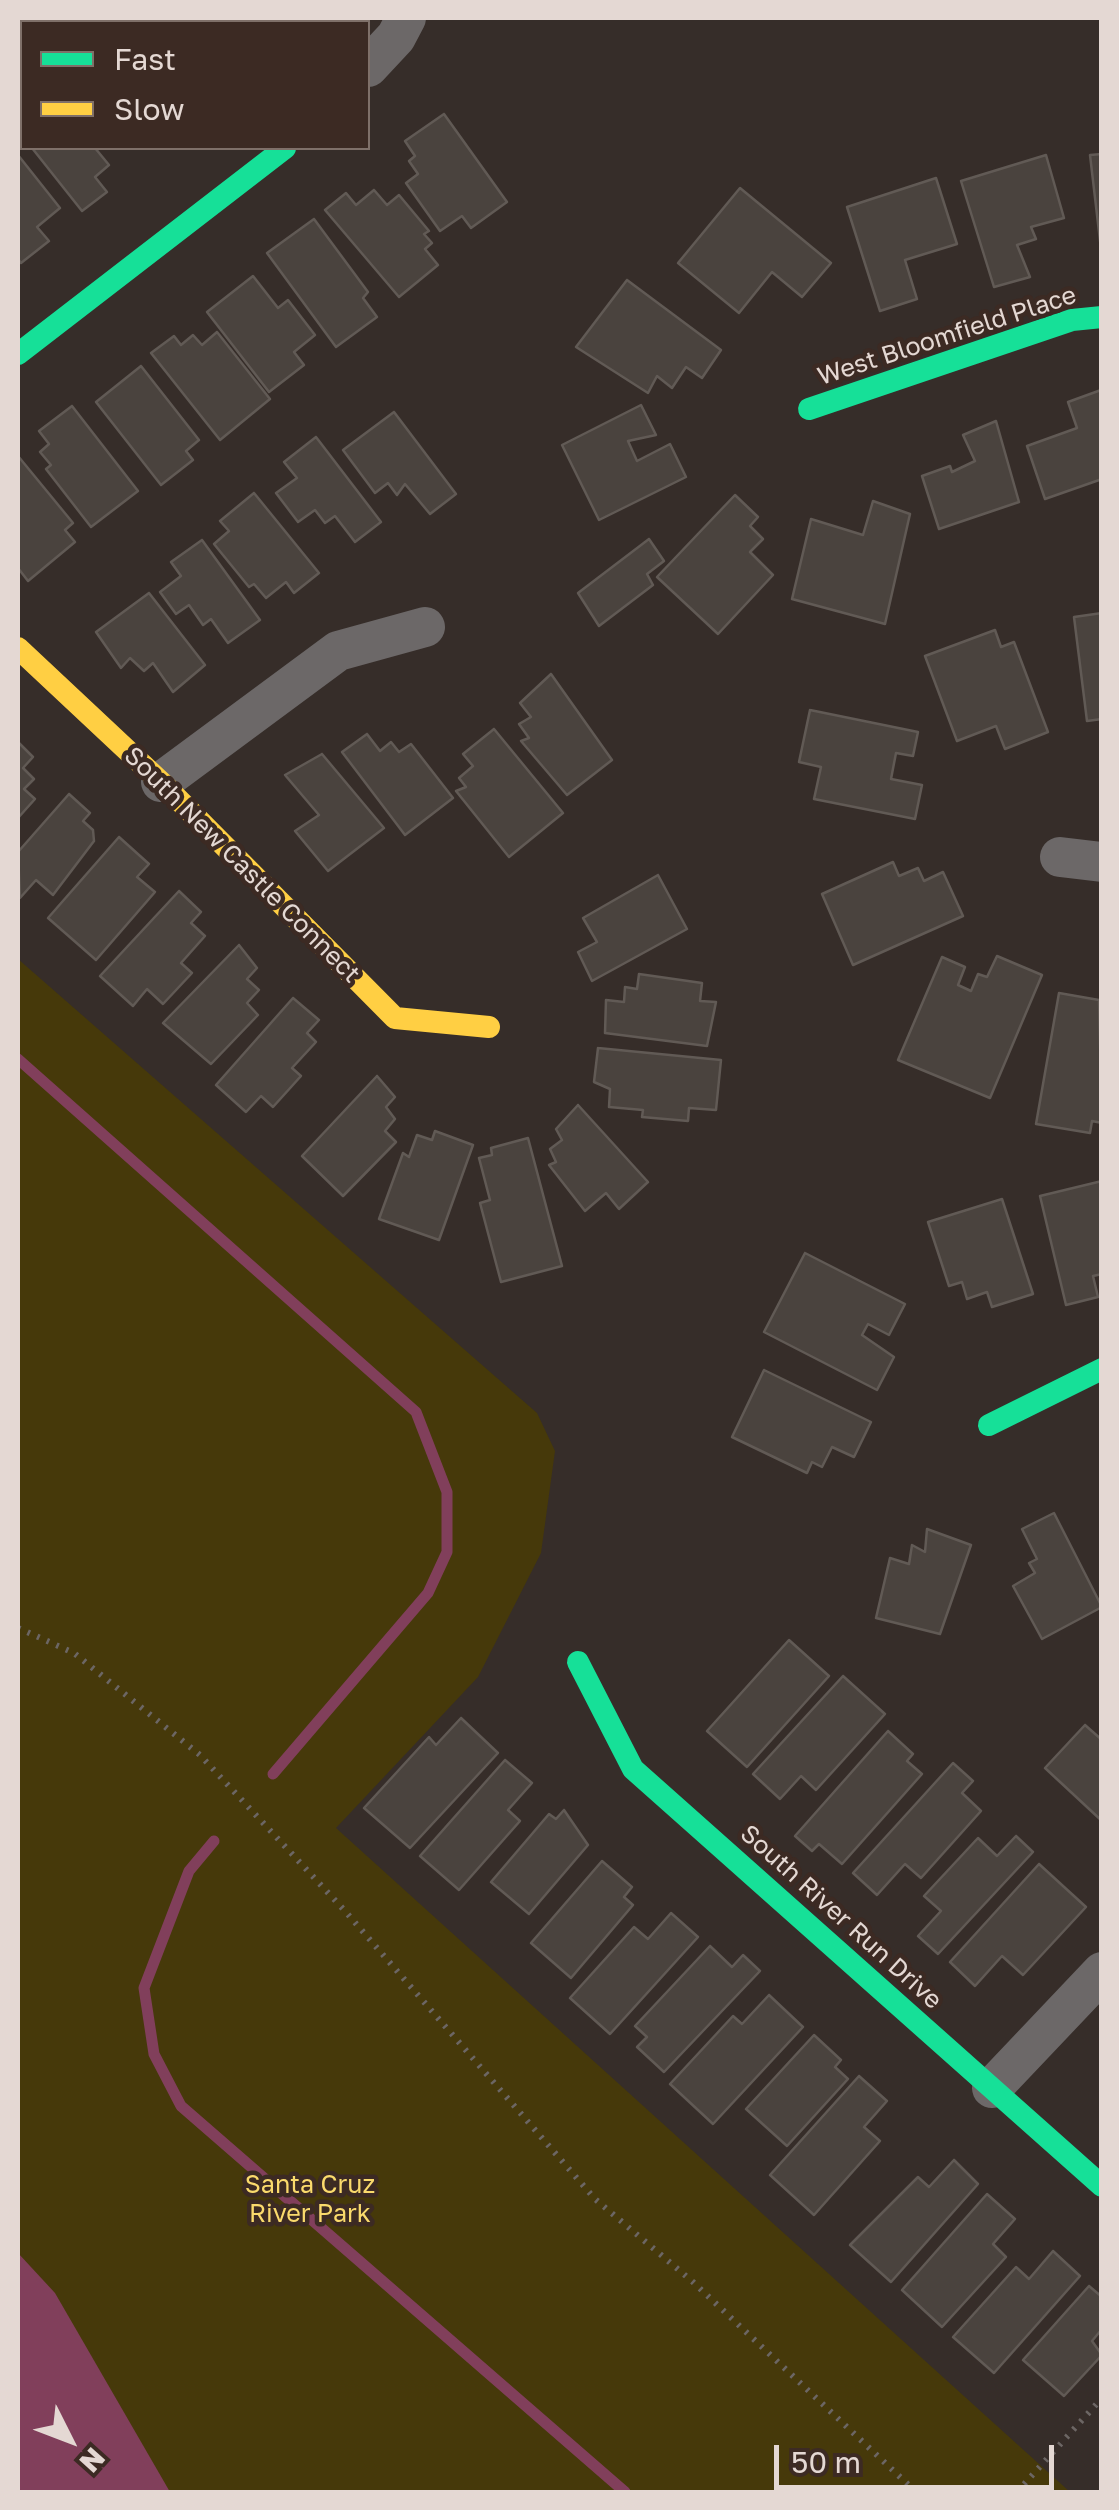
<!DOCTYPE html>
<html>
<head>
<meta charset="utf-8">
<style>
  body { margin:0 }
  #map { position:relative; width:1119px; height:2510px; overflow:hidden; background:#362d29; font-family:"Golos Text",sans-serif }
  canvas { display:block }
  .frame { position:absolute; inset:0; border:20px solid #e4d8d3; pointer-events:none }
  .legend { position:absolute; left:20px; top:20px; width:350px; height:130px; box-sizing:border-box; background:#3c2a23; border:2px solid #7f7069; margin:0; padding:12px 18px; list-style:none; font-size:30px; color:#e4d8d3 }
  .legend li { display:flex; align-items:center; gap:20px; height:50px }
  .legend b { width:50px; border:2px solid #7f7069 }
  .north { position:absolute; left:20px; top:2390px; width:100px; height:100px; -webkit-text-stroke:8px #3c2a23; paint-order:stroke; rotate:132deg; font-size:28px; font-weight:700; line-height:40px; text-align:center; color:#e4d8d3 }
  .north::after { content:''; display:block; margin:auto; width:35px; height:45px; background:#e4d8d3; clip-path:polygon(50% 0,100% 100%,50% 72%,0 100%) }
  .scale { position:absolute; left:774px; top:2445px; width:280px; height:45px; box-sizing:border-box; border:5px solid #e4d8d3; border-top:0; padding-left:12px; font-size:30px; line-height:35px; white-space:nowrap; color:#e4d8d3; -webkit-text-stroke:8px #3c2a23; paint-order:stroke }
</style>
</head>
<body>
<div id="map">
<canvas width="1119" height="2510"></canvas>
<div class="frame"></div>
<ul class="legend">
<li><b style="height:12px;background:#16e098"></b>Fast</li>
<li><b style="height:12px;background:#ffcf43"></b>Slow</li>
</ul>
<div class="north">N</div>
<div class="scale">50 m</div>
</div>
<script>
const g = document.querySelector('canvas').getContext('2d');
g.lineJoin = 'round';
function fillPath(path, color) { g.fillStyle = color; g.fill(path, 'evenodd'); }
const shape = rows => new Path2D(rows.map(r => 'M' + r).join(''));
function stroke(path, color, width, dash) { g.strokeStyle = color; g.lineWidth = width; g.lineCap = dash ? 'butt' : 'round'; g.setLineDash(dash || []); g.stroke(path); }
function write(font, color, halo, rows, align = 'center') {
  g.font = font + ' "Golos Text",sans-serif'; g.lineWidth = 9; g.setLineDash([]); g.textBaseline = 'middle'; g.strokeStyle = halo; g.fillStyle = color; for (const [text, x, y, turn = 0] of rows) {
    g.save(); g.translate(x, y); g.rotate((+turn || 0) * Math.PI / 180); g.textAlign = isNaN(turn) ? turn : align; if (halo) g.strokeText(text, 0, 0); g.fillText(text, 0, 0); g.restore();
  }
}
fillPath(shape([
  [18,959,537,1413,555,1451,541,1553,478,1677,336,1828,1070,2492,18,2492]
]), '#46390a');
fillPath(shape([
  [18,2253,55,2293,170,2492,18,2492]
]), '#813f5b');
stroke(shape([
  [40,22,47,18],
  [18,40,22,36],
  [18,1059,416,1412,447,1492,447,1552,428,1593,273,1774],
  [214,1841,189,1871,144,1988,154,2054,181,2106,625,2492]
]), '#813f5b', 11);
const building = shape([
  [151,18,202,18,206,22,144,22,151,18],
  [224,18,302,18,306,22,228,22,224,18],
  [444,114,507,202,471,228,462,216,440,231,406,183,418,174,409,161,415,156,405,141,444,114],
  [32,148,95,148,109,165,95,177,107,192,82,211,32,148],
  [1102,154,1102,249,1101,249,1090,155,1102,154],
  [18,155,60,208,37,227,49,241,21,263,18,259,18,155],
  [1046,155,1064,218,1031,227,1036,239,1017,245,1030,277,994,287,961,181,1046,155],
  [936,178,957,244,905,260,917,299,880,311,847,207,936,178],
  [740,188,831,263,802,297,772,272,739,313,678,263,740,188],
  [374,190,387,205,399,195,429,231,424,234,432,243,425,249,438,265,399,297,325,210,346,193,356,205,374,190],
  [314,219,368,292,363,298,377,317,336,347,267,253,314,219],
  [253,276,278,308,288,300,315,335,294,352,304,365,269,392,207,312,253,276],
  [627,280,721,350,702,378,686,367,672,388,657,376,648,393,576,347,627,280],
  [217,332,270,399,220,440,151,353,174,336,181,345,193,335,202,345,217,332],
  [141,366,199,440,186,451,193,460,161,485,96,402,141,366],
  [1101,390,1102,479,1045,499,1027,446,1077,428,1068,402,1101,390],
  [641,405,656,435,628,441,637,461,670,444,686,477,599,520,562,445,641,405],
  [72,406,138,491,91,527,46,469,51,465,40,452,49,444,39,431,72,406],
  [394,412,456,494,430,514,405,484,397,495,388,483,375,493,343,450,394,412],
  [996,421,1019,502,939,529,922,476,950,466,952,472,975,461,963,435,996,421],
  [316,437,381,522,355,542,335,516,325,523,315,510,298,522,276,493,297,478,284,462,316,437],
  [18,456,73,523,65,530,75,542,28,581,18,568,18,456],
  [254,493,319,573,294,593,286,582,266,598,254,584,249,587,214,544,229,531,220,521,254,493],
  [735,495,758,517,750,526,763,539,750,552,773,575,718,634,657,577,735,495],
  [873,501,910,514,885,624,792,599,811,519,863,535,873,501],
  [649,539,664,561,647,574,653,585,599,626,578,593,649,539],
  [202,540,260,620,228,643,211,619,203,625,189,605,176,614,160,592,181,576,171,562,202,540],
  [149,593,205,665,173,692,153,663,144,671,130,658,121,668,96,632,149,593],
  [1102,613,1102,719,1087,721,1074,617,1102,613],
  [995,630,1001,647,1014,642,1048,732,1005,749,996,726,957,741,925,656,995,630],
  [551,674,612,760,567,795,521,741,529,738,519,724,531,717,520,703,551,674],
  [810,710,918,732,913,756,896,753,891,779,922,785,915,819,814,799,821,767,799,762,810,710],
  [494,729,563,813,509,857,456,791,466,787,459,778,473,766,463,754,494,729],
  [367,734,380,751,391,742,399,752,411,744,453,798,405,835,342,752,367,734],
  [18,742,33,757,23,768,34,779,24,789,35,799,18,818,18,742],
  [322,754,384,828,328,871,295,831,319,815,285,775,322,754],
  [69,794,90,813,83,821,93,830,94,841,53,895,36,880,20,898,18,852,69,794],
  [119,837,149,864,137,877,155,892,96,960,48,918,119,837],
  [893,862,899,876,918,868,924,881,943,872,963,916,853,965,822,894,893,862],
  [658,875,687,929,592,981,578,952,597,942,583,918,658,875],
  [179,891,201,912,191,923,205,936,181,963,192,973,163,1004,147,989,133,1006,100,976,179,891],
  [239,945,257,968,247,979,259,990,247,1003,258,1015,211,1064,163,1023,239,945],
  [997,956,1042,975,990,1098,898,1060,942,957,965,967,958,985,971,991,978,974,987,977,997,956],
  [639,974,702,983,700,1001,716,1002,707,1046,605,1033,606,1000,624,1002,625,987,637,989,639,974],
  [1059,993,1099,1000,1102,1123,1092,1121,1090,1133,1036,1124,1059,993],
  [293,998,319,1020,307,1033,316,1042,292,1068,301,1076,273,1107,261,1096,246,1112,216,1085,293,998],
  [598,1048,721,1060,716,1110,689,1108,688,1121,642,1117,643,1110,609,1107,610,1089,594,1082,598,1048],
  [377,1076,395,1097,386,1107,395,1119,385,1131,396,1142,343,1196,302,1156,377,1076],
  [578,1105,648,1182,619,1209,606,1193,585,1211,549,1165,556,1162,550,1149,562,1140,556,1129,578,1105],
  [435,1131,473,1145,439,1240,379,1219,403,1153,409,1157,417,1135,432,1140,435,1131],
  [528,1138,562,1266,501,1282,480,1203,490,1200,479,1158,492,1155,491,1148,528,1138],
  [1102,1181,1102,1274,1093,1276,1098,1297,1066,1305,1040,1196,1102,1181],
  [1002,1199,1033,1294,992,1307,987,1292,967,1299,962,1282,949,1286,928,1222,1002,1199],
  [805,1253,905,1304,889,1335,868,1324,862,1335,894,1357,877,1390,764,1332,805,1253],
  [764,1370,871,1422,854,1457,832,1447,822,1467,812,1462,807,1473,732,1437,764,1370],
  [1054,1513,1102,1607,1042,1639,1013,1586,1035,1573,1029,1563,1037,1559,1022,1529,1054,1513],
  [927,1529,971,1545,940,1634,876,1618,890,1558,909,1564,912,1545,925,1552,927,1529],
  [789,1640,829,1676,747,1767,707,1731,789,1640],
  [843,1676,885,1714,816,1790,801,1776,780,1799,753,1774,843,1676],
  [461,1718,498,1753,410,1848,364,1808,429,1737,436,1745,461,1718],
  [1085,1725,1102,1740,1102,1821,1045,1768,1085,1725],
  [888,1731,913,1754,907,1761,922,1774,842,1864,819,1844,812,1851,795,1836,888,1731],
  [505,1760,532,1783,508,1810,520,1821,459,1890,420,1856,505,1760],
  [953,1763,973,1781,962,1793,981,1811,921,1878,905,1864,877,1895,853,1873,953,1763],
  [564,1810,588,1845,529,1914,491,1882,549,1814,556,1819,564,1810],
  [1016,1836,1033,1852,938,1954,918,1936,941,1911,924,1896,978,1838,997,1856,1016,1836],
  [602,1861,632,1887,624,1897,633,1905,571,1978,531,1943,602,1861],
  [1039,1864,1086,1907,1023,1975,1002,1956,975,1986,950,1962,1039,1864],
  [671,1913,698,1937,610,2034,570,1998,634,1927,648,1939,671,1913],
  [710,1946,732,1967,743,1955,760,1971,664,2072,637,2047,647,2037,635,2026,710,1946],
  [769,1995,803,2027,713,2124,670,2084,733,2016,742,2024,769,1995],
  [814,2035,841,2060,835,2067,848,2079,787,2146,746,2109,814,2035],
  [859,2076,887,2101,864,2127,880,2141,814,2215,770,2175,859,2076],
  [954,2160,978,2184,891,2282,850,2245,918,2177,929,2187,954,2160],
  [987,2194,1015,2219,993,2244,1006,2257,942,2327,902,2290,987,2194],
  [1053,2251,1080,2276,994,2373,953,2337,1016,2267,1029,2279,1053,2251],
  [1089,2286,1102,2297,1102,2329,1092,2341,1102,2355,1064,2396,1023,2360,1089,2286]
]);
fillPath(building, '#4a433e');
stroke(building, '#615a55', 2.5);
stroke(shape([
  [18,1628,74,1653,200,1755,345,1911,595,2199,693,2282,916,2492],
  [1017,2492,1102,2398]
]), '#6c6664', 6, [2.5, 8]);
stroke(shape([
  [368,67,396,37,406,18],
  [161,782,338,651,425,627],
  [1060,857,1102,862],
  [992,2088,1102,1972]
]), '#6c6868', 40);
stroke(shape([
  [18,354,285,148],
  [809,409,1072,320,1102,317],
  [989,1425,1102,1369],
  [578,1662,633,1769,1102,2186]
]), '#16e098', 22);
stroke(shape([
  [18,648,161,782,395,1018,489,1027]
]), '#ffcf43', 22);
write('25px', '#e4d8d3', '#3c2a23', [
  ["West Bloomfield Place",947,336,-18],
  ["South New Castle Connect",242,865,45],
  ["South River Run Drive",841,1917,42]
]);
write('25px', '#fada6c', '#3c2a23', [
  ["Santa Cruz",310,2185],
  ["River Park",310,2214]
]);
</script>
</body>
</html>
